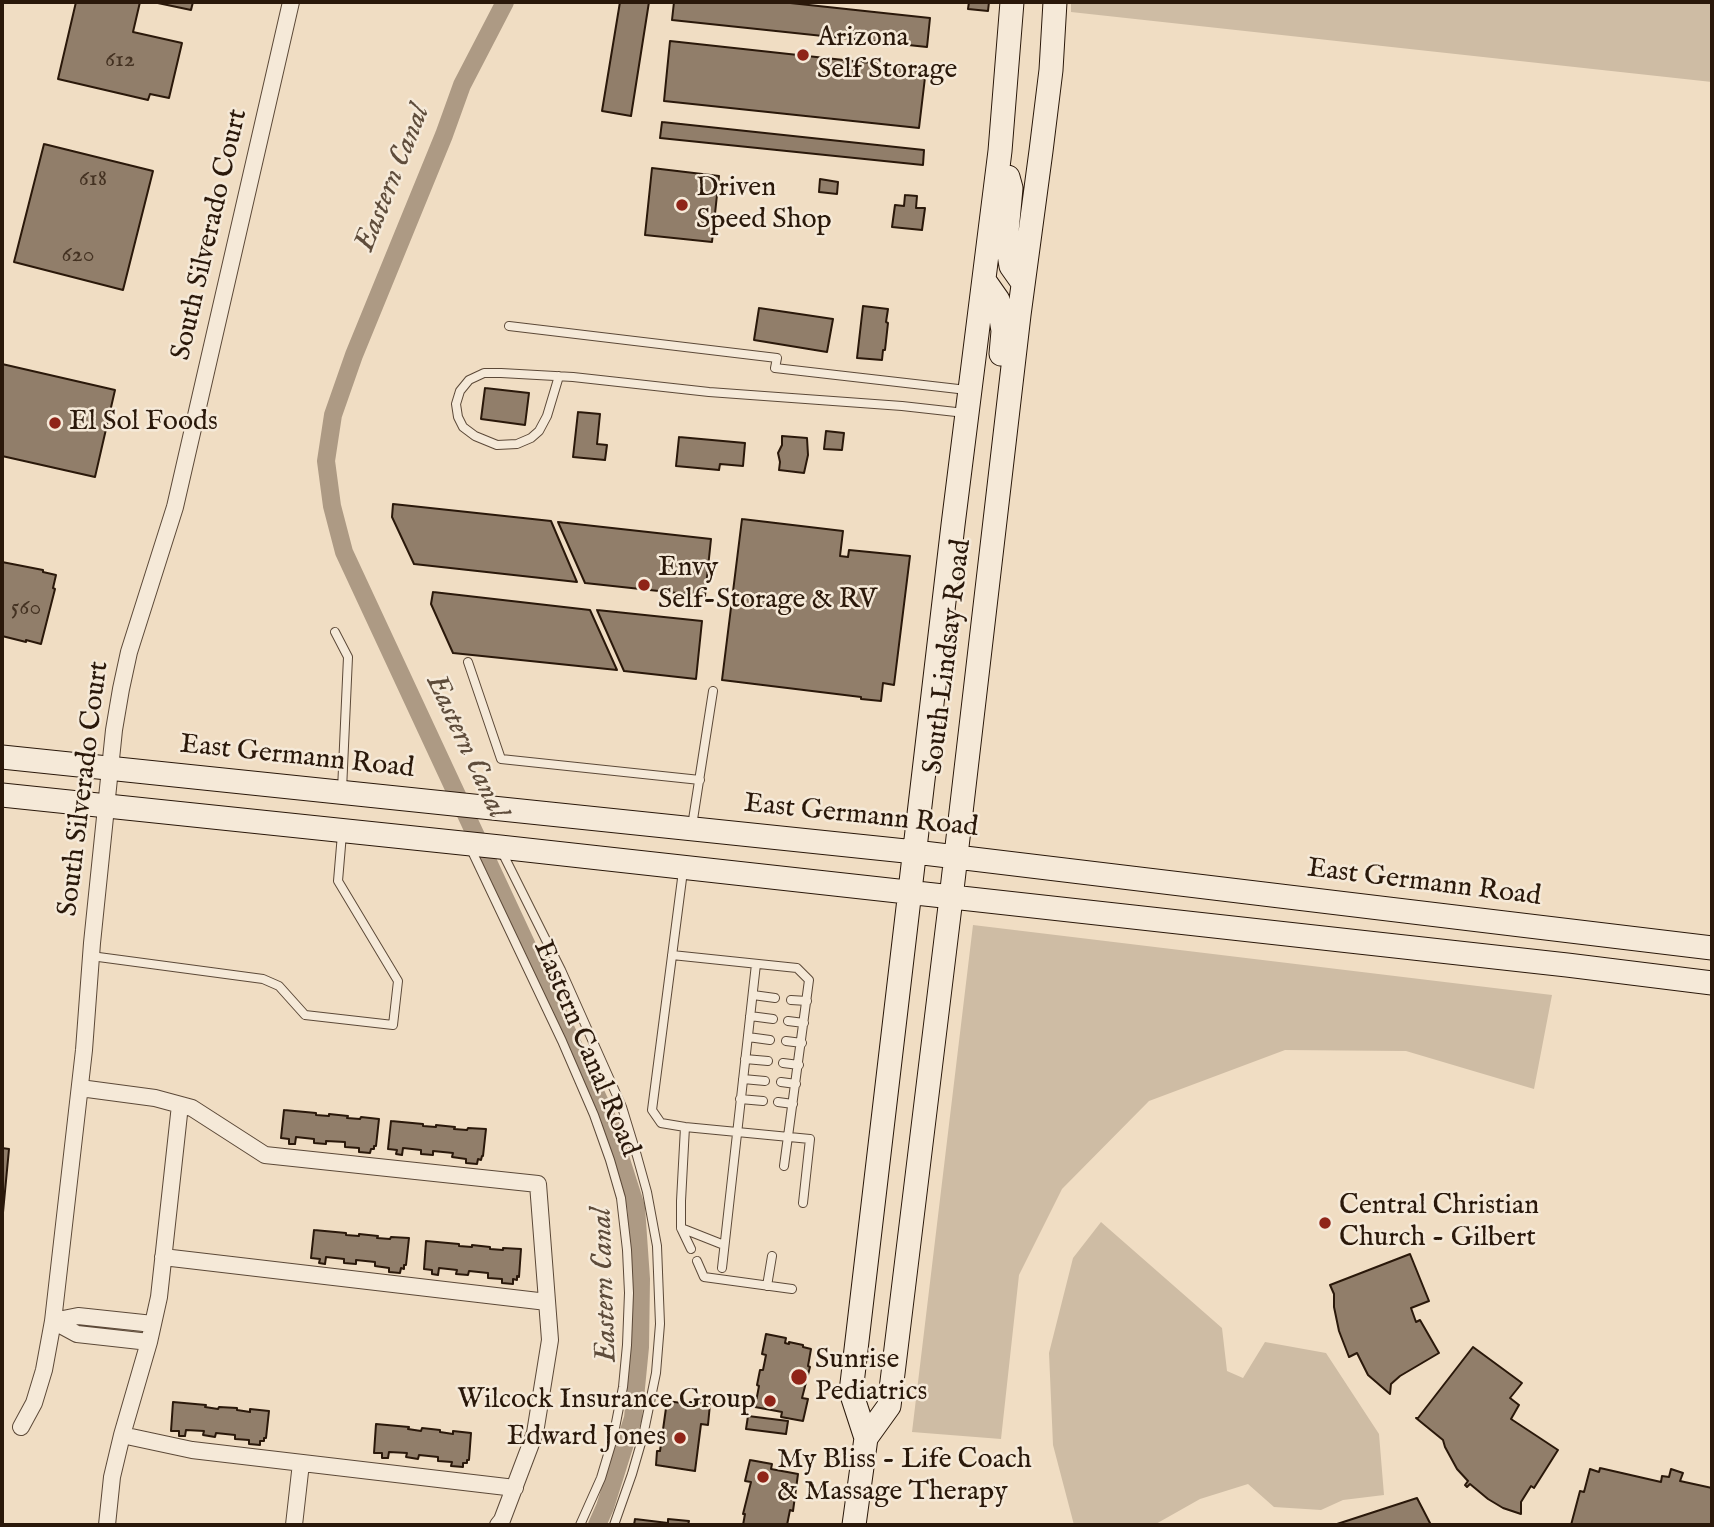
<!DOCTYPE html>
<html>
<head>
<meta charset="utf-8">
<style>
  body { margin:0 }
  #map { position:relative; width:1714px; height:1527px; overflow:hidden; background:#f0ddc3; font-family:"IM FELL English",serif }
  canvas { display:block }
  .frame { position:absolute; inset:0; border:4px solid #2a180a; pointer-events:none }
</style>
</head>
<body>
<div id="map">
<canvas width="1714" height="1527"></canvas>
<div class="frame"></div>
</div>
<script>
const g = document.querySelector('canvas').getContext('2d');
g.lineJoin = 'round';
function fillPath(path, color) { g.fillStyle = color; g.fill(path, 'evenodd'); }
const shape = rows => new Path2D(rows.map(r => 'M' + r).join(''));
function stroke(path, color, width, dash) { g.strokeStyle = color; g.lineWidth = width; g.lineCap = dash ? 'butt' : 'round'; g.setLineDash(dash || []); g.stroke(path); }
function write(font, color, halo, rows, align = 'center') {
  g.font = font + ' "IM FELL English",serif'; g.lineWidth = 5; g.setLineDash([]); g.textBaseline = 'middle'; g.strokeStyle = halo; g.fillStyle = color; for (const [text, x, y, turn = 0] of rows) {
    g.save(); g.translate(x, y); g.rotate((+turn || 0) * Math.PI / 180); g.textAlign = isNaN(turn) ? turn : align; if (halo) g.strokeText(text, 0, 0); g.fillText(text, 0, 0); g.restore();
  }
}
fillPath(shape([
  [1071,2,1712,2,1712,82,1071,12],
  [973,925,1552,995,1534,1089,1406,1051,1285,1050,1149,1101,1062,1189,1019,1275,1001,1439,912,1432],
  [1101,1222,1222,1328,1227,1371,1243,1378,1265,1342,1326,1353,1379,1434,1384,1495,1343,1500,1321,1510,1274,1507,1248,1484,1200,1499,1154,1525,1074,1525,1053,1445,1049,1353,1073,1258]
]), '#cebca4');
stroke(shape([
  [505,2,462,85,444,135,354,355,333,415,326,461,332,506,344,552,609,1122,636,1207,641,1279,640,1347,633,1418,605,1507,597,1525]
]), '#ad9a84', 18);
const building = shape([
  [76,2,140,2,133,32,182,43,169,98,150,94,148,100,58,79,76,2],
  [153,2,193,2,191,10,153,2],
  [620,2,649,2,631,116,602,111,620,2],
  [674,2,781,2,930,18,927,47,672,20,674,2],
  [969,2,989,2,988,11,968,9,969,2],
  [670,41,926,69,919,128,664,101,670,41],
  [662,122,924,150,923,165,660,138,662,122],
  [44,144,153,171,123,290,14,262,44,144],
  [652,168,719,176,712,242,645,235,652,168],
  [820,179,838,182,837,194,819,192,820,179],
  [905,195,917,196,916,208,925,208,922,230,892,227,895,205,904,206,905,195],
  [863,306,888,309,886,322,888,323,885,350,883,350,882,360,857,358,863,306],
  [759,308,833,319,827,352,754,340,759,308],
  [2,364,115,390,95,477,2,456,2,364],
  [485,388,529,393,525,425,481,419,485,388],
  [578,412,600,414,597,444,607,445,605,460,573,457,578,412],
  [826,431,844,433,842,450,824,449,826,431],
  [782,436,807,438,808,455,804,473,779,470,780,462,778,453,782,445,782,436],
  [679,437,745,443,743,466,720,464,719,470,676,466,679,437],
  [393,504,551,521,577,582,414,564,392,517,393,504],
  [742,519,843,531,840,556,848,557,849,550,910,556,894,685,883,683,881,701,861,699,861,697,722,680,742,519],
  [558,522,711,539,705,596,585,583,558,522],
  [2,562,43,570,43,572,56,575,53,588,55,589,41,644,26,640,26,642,2,636,2,562],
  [433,592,590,610,617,670,453,653,431,604,433,592],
  [597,610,702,621,696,679,624,671,597,610],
  [284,1110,316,1113,316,1115,329,1116,329,1114,348,1116,347,1118,360,1119,361,1117,379,1119,376,1146,374,1146,374,1149,371,1149,370,1153,359,1152,359,1148,345,1147,345,1142,326,1141,326,1144,314,1143,314,1139,296,1137,295,1144,289,1144,289,1139,281,1138,284,1110],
  [391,1121,423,1124,423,1126,436,1127,436,1125,455,1127,454,1129,467,1130,468,1128,486,1129,483,1156,482,1156,481,1160,478,1159,477,1164,466,1163,466,1159,452,1157,453,1153,433,1151,433,1155,421,1154,421,1150,403,1148,402,1155,396,1154,397,1150,388,1149,391,1121],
  [2,1148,9,1149,2,1223,2,1148],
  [314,1230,346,1233,346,1235,359,1236,359,1234,378,1236,377,1238,390,1239,391,1237,409,1238,406,1265,404,1265,404,1269,401,1268,400,1273,389,1272,389,1268,375,1266,375,1262,356,1260,356,1264,344,1263,344,1259,326,1257,325,1264,319,1263,320,1259,311,1258,314,1230],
  [426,1241,459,1244,459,1246,472,1247,472,1245,490,1247,490,1249,503,1250,503,1248,521,1249,519,1277,517,1276,517,1280,513,1279,513,1284,502,1283,502,1279,488,1278,488,1273,469,1271,468,1275,456,1274,457,1270,439,1268,438,1275,432,1274,432,1270,424,1269,426,1241],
  [1410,1254,1429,1301,1411,1308,1416,1322,1420,1320,1439,1353,1400,1376,1391,1384,1390,1394,1368,1375,1357,1353,1349,1357,1339,1331,1334,1307,1334,1294,1330,1285,1410,1254],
  [766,1334,786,1338,785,1343,789,1344,789,1342,803,1345,803,1347,811,1349,808,1366,810,1367,802,1398,808,1399,803,1421,781,1417,782,1412,755,1407,759,1386,757,1385,760,1370,763,1370,766,1355,762,1354,766,1334],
  [1473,1347,1522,1383,1510,1398,1519,1405,1511,1419,1558,1450,1534,1488,1531,1486,1521,1502,1521,1514,1503,1508,1488,1499,1470,1484,1467,1487,1465,1485,1468,1481,1457,1469,1445,1447,1443,1440,1416,1418,1418,1418,1473,1347],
  [667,1401,689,1404,690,1402,710,1404,708,1425,701,1424,695,1471,656,1465,657,1451,660,1451,667,1401],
  [173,1402,206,1405,205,1407,218,1409,219,1407,237,1408,237,1410,250,1412,250,1409,269,1411,266,1438,264,1438,264,1441,260,1441,260,1445,249,1444,249,1440,235,1439,235,1435,216,1433,215,1437,203,1435,204,1431,186,1430,185,1436,179,1436,179,1431,171,1431,173,1402],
  [748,1416,788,1421,786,1434,746,1429,748,1416],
  [376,1424,409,1427,408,1429,421,1431,422,1428,440,1430,440,1432,453,1434,453,1431,471,1433,469,1460,467,1460,467,1463,463,1463,463,1467,451,1466,452,1462,438,1461,438,1457,419,1455,418,1459,406,1457,407,1453,389,1452,388,1458,382,1458,382,1453,374,1453,376,1424],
  [750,1460,772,1464,771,1469,798,1474,793,1511,790,1510,787,1525,743,1525,745,1514,743,1514,751,1482,745,1481,750,1460],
  [1600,1468,1661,1482,1662,1476,1669,1477,1671,1469,1683,1473,1680,1481,1712,1488,1712,1525,1571,1525,1580,1491,1584,1492,1590,1469,1599,1472,1600,1468],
  [1417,1498,1431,1525,1334,1525,1417,1498],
  [635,1519,668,1523,668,1519,689,1521,688,1525,634,1525,635,1519]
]);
fillPath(building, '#917e6a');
stroke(building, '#2a180a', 2);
const service = shape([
  [509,326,777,358,775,368,967,390],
  [559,376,547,416,539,431,531,438,517,444,497,445,475,436,463,427,458,417,456,404,460,391,469,380,484,373,501,373,573,377,709,392,902,406,965,413],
  [335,632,348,657,342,790],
  [468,662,501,759,700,780],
  [692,826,713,691],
  [470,847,562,1041,594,1115,610,1160,621,1198,627,1250,629,1293,627,1345,623,1387,613,1438,601,1478,580,1525],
  [501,850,561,970,622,1107,637,1156,647,1192,657,1246,660,1324,656,1373,643,1436,632,1474,614,1525],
  [683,871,652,1110,661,1123,685,1127,810,1139,803,1203],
  [672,955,797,968,809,980,784,1166],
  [91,956,263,979,279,986,305,1015,393,1025,398,981,338,881,342,834],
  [753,995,775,998],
  [791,1000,807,1001],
  [750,1016,773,1019],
  [788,1021,804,1023],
  [748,1037,770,1040],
  [786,1041,802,1043],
  [745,1059,768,1061],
  [783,1063,799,1065],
  [743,1079,765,1081],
  [781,1082,796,1084],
  [740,1099,763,1101],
  [778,1102,793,1104],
  [685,1127,681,1201,681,1228,691,1249],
  [681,1228,724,1245],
  [697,1261,704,1277,792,1289],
  [722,1268,756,964],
  [767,1286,772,1256]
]);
const minor = shape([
  [80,1088,155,1098,192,1108,265,1155,538,1184,550,1340,535,1433,502,1520,498,1525],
  [163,1257,547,1302],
  [53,1321,78,1316,153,1324],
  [53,1321,77,1334,149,1342],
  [21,1427,34,1403,44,1370,53,1321,84,1050,92,943,114,730,121,689,129,652,175,507,291,2],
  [122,1435,192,1450,515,1488],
  [107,1525,112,1477,122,1435,149,1342,159,1297,180,1105],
  [294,1525,301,1463]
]);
const secondary = shape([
  [1008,177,1011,188,1007,232,1009,254,1011,266,1023,283],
  [984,280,998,300,1003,331,1001,354],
  [2,757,915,852,1712,948],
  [2,795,500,847,1567,965,1712,983],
  [866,1438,889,1406,951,898,1019,315,1041,151,1051,70,1055,2],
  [854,1525,866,1438,851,1392,953,525,1000,151,1012,2]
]);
stroke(service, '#5c4938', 10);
stroke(minor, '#5c4938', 18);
stroke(secondary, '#2a180a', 25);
stroke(service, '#f5e9d8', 8);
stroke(minor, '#f5e9d8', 16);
stroke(secondary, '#f5e9d8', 23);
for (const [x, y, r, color] of [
  [803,55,7,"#8f2418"],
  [682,205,7,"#8f2418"],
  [55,423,7,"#8f2418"],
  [644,585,7,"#8f2418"],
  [1325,1223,7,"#8f2418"],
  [799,1377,9,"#8f2418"],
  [770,1401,7,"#8f2418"],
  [680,1438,7,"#8f2418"],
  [763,1477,7,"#8f2418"]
]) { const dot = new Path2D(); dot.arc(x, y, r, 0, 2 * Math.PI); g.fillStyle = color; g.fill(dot); stroke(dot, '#f5e9d8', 2.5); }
write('24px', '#443222', null, [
  ["612",120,61],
  ["618",93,180],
  ["620",78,256],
  ["560",26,609]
]);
write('28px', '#2a180a', '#f5e9d8', [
  ["Arizona",817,39],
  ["Self Storage",817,71],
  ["Driven",696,189],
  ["Speed Shop",696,221],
  ["El Sol Foods",69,423],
  ["Envy",658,569],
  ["Self-Storage & RV",658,601],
  ["Central Christian",1339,1207],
  ["Church - Gilbert",1339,1239],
  ["Sunrise",815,1361],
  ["Pediatrics",815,1393],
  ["Wilcock Insurance Group",756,1401,"right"],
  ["Edward Jones",666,1438,"right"],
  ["My Bliss - Life Coach",777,1461],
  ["& Massage Therapy",777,1493]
], 'left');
write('28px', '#2a180a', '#f5e9d8', [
  ["South Silverado Court",211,235,-77],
  ["South Lindsay Road",949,657,-83],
  ["East Germann Road",297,758,6],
  ["South Silverado Court",85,789,-83],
  ["East Germann Road",861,817,6],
  ["East Germann Road",1424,884,7],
  ["Eastern Canal Road",585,1049,67]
]);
write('italic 30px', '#5e4c3b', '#f5e9d8', [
  ["Eastern Canal",394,179,-68],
  ["Eastern Canal",465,747,65],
  ["Eastern Canal",606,1285,-92]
]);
</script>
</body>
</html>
